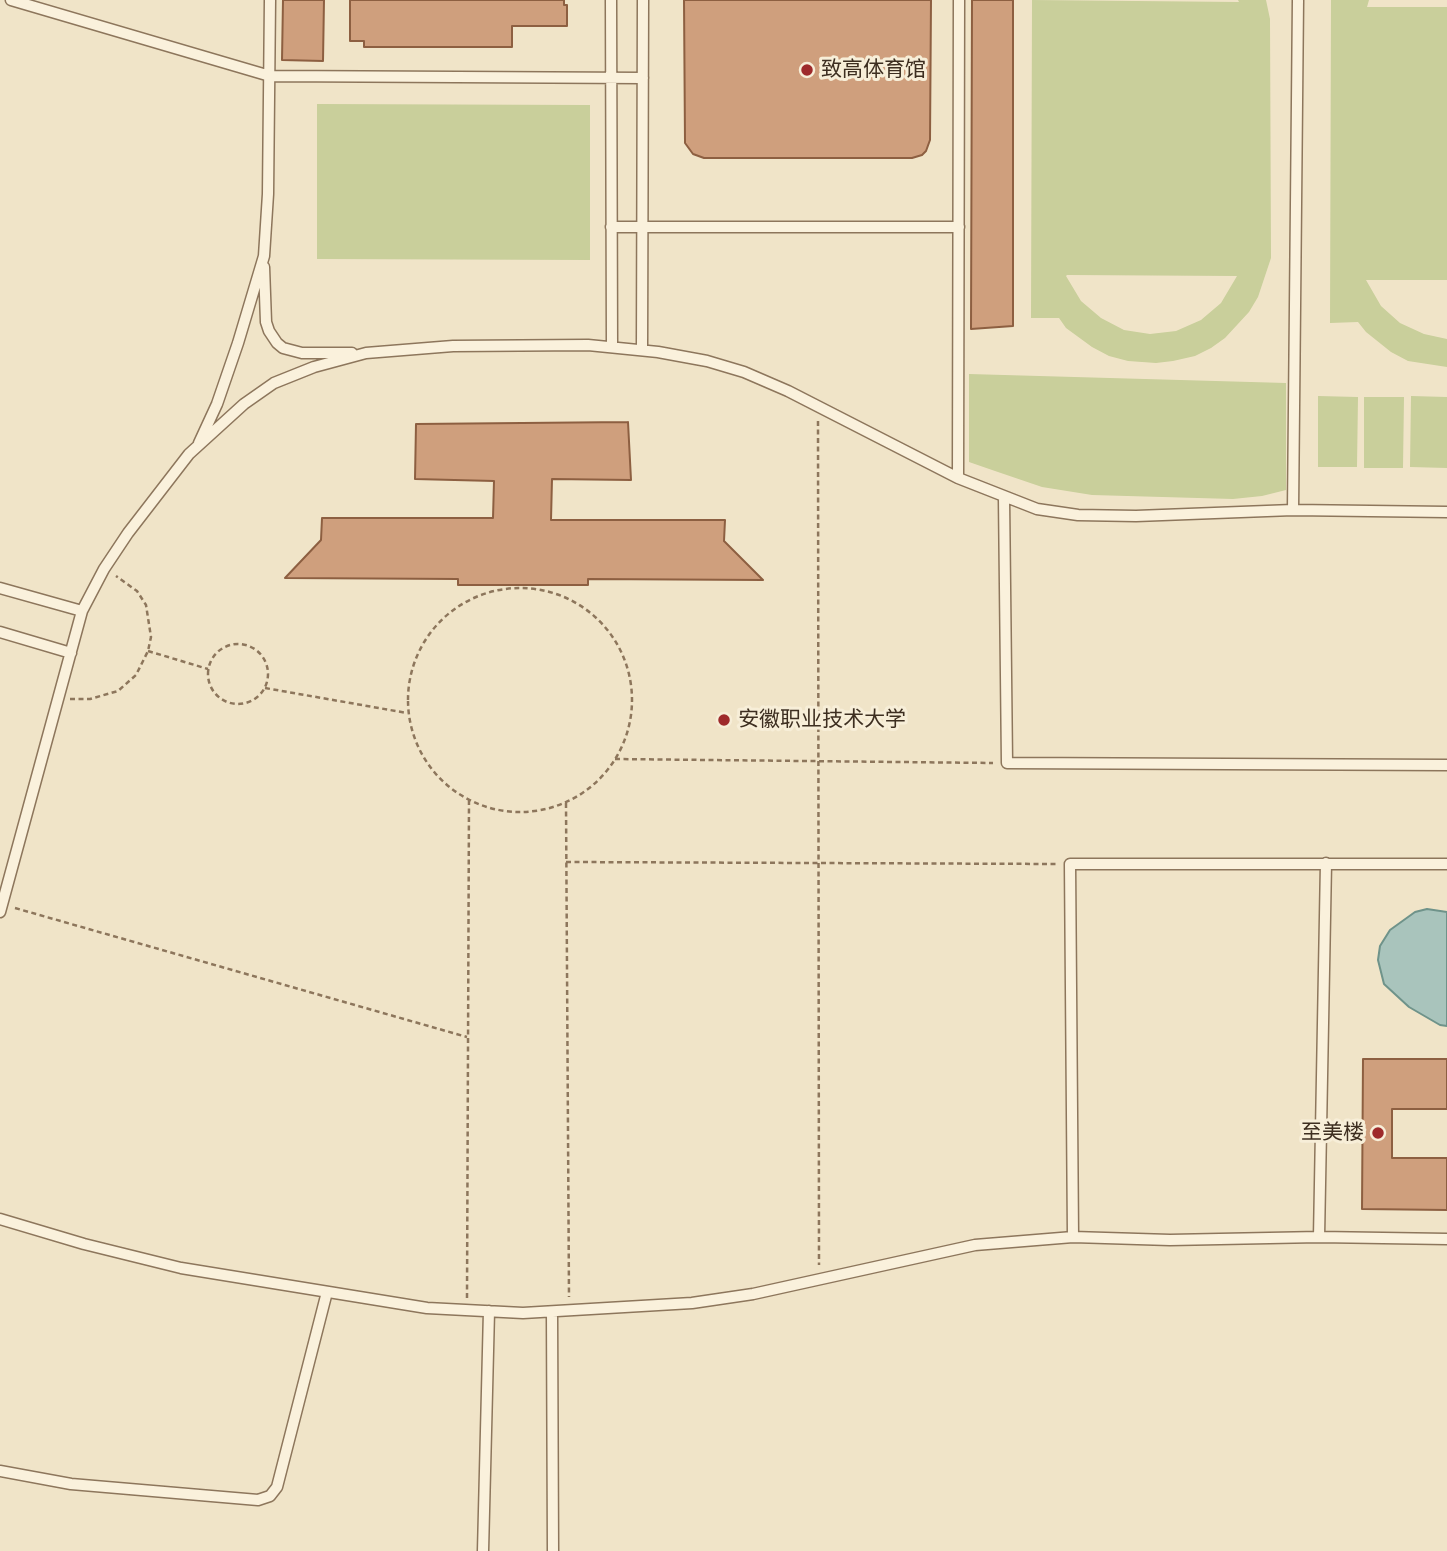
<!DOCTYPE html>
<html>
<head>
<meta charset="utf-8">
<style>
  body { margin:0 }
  canvas { display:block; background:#f0e4c8 }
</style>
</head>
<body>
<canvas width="1447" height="1551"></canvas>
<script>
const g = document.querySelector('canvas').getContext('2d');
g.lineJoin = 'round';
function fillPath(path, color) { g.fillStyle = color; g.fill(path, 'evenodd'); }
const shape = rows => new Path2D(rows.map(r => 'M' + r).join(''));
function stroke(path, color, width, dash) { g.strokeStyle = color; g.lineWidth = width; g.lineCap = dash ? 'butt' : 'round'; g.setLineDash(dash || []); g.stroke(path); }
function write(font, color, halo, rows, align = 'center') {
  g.font = font + ' Merriweather,"Noto Sans SC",serif'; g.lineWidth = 6; g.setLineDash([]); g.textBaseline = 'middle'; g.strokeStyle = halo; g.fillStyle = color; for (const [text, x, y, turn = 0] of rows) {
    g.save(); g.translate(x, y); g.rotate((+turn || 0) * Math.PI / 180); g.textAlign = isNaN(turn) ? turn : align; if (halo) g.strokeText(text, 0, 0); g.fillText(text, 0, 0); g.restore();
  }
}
fillPath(shape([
  [1032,0,1239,2,1238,0,1266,0,1270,19,1271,258,1258,297,1249,312,1225,338,1211,348,1195,356,1173,361,1156,363,1128,361,1109,356,1092,347,1066,328,1059,318,1031,318],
  [1066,276,1067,275,1237,276,1221,303,1201,320,1176,331,1150,334,1124,330,1101,318,1081,301],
  [1331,0,1369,0,1367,7,1447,7,1447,280,1366,280,1381,306,1400,323,1424,334,1447,339,1447,367,1408,361,1391,352,1366,332,1358,322,1330,323],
  [317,104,590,105,590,260,317,259],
  [969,374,1286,383,1286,490,1262,496,1233,499,1092,495,1042,487,995,471,969,462],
  [1318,396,1358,397,1357,467,1318,467],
  [1411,396,1447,397,1447,468,1410,467],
  [1364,397,1404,397,1403,468,1364,468]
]), '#c9cf9b');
const water = shape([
  [1427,909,1447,912,1447,1026,1440,1025,1409,1007,1384,984,1378,960,1380,946,1390,930,1415,912,1427,909]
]);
fillPath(water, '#a9c4bc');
stroke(water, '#6f938a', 2);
const building = shape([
  [283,0,324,0,323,61,282,60,283,0],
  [350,0,564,0,564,5,567,5,567,26,512,26,512,47,364,47,364,41,350,41,350,0],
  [684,0,931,0,930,140,926,151,922,155,912,158,704,158,693,154,685,143,684,0],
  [972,0,1013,0,1013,326,971,329,972,0],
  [628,422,631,480,552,479,551,520,725,520,724,541,763,580,588,579,588,585,458,585,458,579,285,578,321,540,322,518,493,518,494,481,415,479,416,424,628,422],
  [1363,1059,1447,1059,1447,1109,1392,1109,1392,1158,1447,1158,1447,1210,1362,1209,1363,1059]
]);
fillPath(building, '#cf9f7d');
stroke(building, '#8d5f41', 2);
const lane = shape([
  [11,0,270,76,643,78],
  [611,0,612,347],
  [611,227,959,227],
  [264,267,266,322,269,331,277,343,283,348,302,353,352,353],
  [642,350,643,0],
  [199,443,217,404,238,343,264,256,268,194,270,0],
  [958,478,959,0],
  [1004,498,1007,763,1447,765],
  [1293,510,1298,0],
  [0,588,82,611],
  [0,632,71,653],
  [0,912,82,611,104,569,128,533,189,454,244,404,274,383,314,367,366,353,453,346,588,345,658,352,707,361,744,372,788,391,958,478,1037,509,1078,515,1136,516,1293,510,1447,512],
  [0,1219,84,1244,181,1268,427,1308,523,1313,692,1303,753,1294,975,1245,1073,1237,1170,1240,1319,1237,1447,1239],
  [1073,1237,1070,864,1447,864],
  [1319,1237,1326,863],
  [552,1312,553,1551],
  [0,1471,71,1484,258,1500,270,1496,277,1487,327,1292],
  [483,1551,489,1311]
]);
stroke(lane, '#8d765c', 13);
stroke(shape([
  [818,421,819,1265],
  '408 700a112 112 0 1 1 224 0a112 112 0 1 1-224 0Z',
  '208 674a30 30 0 1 1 60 0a30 30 0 1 1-60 0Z',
  [148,651,208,669],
  [265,688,407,713],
  [70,699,90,699,118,691,136,675,148,651,151,637,146,605,137,591,116,576],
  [615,759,993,763],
  [566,803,569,1297],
  [566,862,1056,864],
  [15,908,467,1037],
  [467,1298,469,800]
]), '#8d765c', 2.5, [5, 3.5]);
stroke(lane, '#faf1dc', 10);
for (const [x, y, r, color] of [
  [807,70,7,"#9e2a2b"],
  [724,720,7,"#9e2a2b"],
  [1378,1133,7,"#9e2a2b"]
]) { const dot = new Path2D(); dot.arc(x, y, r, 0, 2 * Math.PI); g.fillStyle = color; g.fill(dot); stroke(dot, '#f7eed8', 2.5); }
write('21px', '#3d2e20', '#f7eed8', [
  ["致高体育馆",821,70],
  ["安徽职业技术大学",738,720],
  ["至美楼",1364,1133,"right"]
], 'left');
</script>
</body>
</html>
